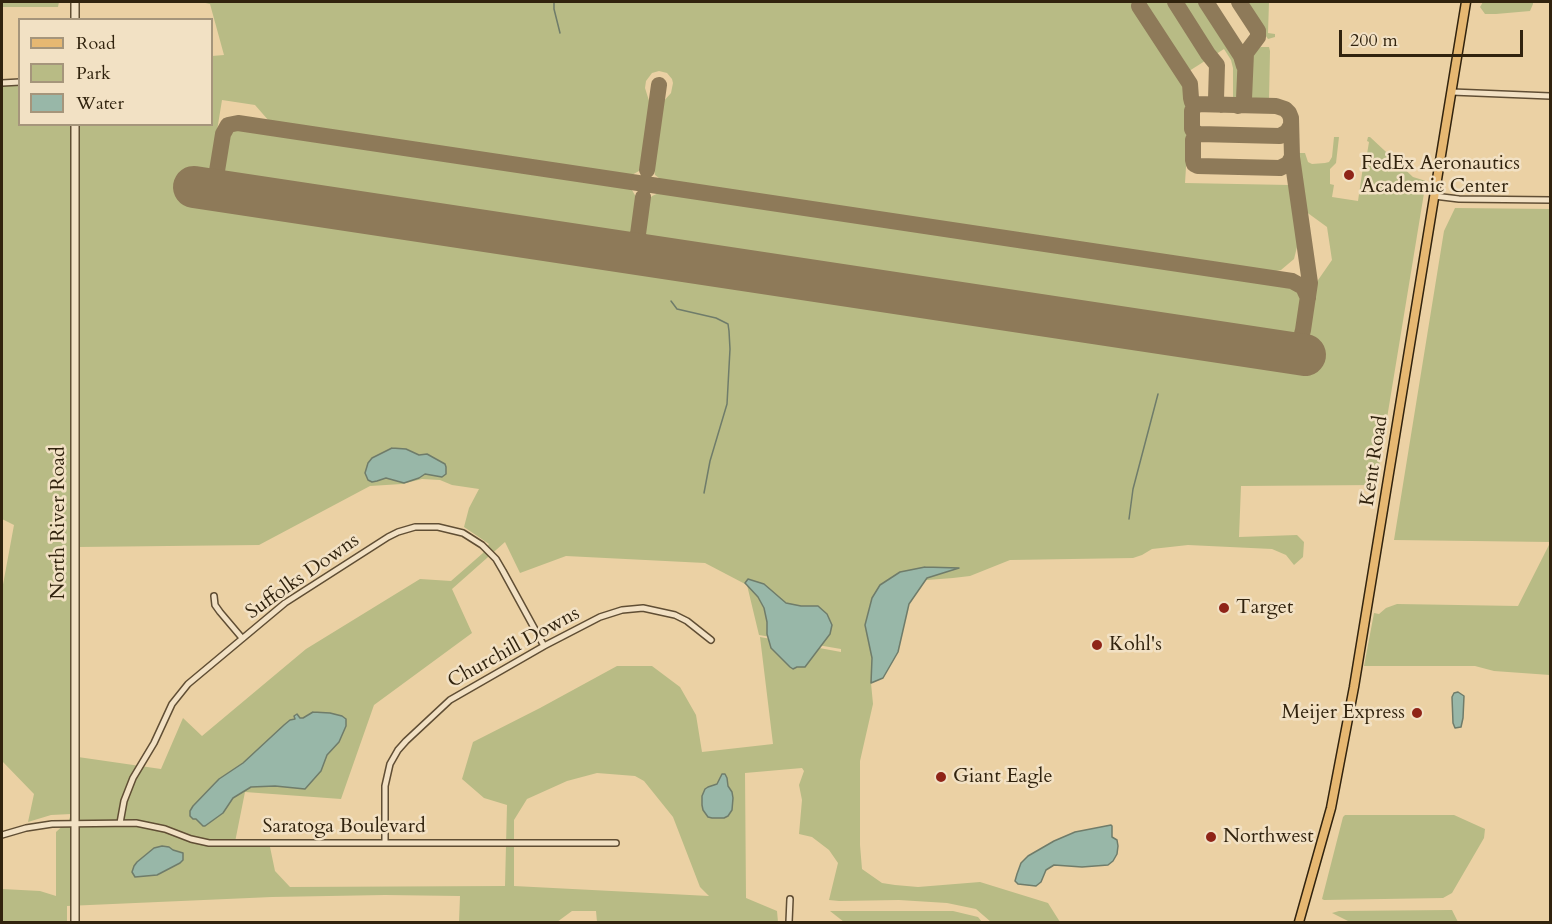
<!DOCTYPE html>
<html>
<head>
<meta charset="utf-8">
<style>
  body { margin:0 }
  #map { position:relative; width:1552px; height:924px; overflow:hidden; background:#ebd1a4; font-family:Cardo,serif }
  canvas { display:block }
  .frame { position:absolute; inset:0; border:3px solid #31230e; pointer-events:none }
  .legend { position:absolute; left:18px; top:18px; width:195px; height:108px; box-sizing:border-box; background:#f2e1c4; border:2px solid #a5957b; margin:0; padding:8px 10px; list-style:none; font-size:18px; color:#31230e }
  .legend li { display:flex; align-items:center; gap:12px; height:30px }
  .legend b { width:30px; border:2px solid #a5957b }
  .scale { position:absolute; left:1339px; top:30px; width:184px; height:27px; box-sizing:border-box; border:3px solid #31230e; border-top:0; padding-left:8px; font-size:18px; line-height:21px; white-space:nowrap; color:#31230e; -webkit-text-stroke:4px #f2e1c4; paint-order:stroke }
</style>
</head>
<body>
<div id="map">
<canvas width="1552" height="924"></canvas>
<div class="frame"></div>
<ul class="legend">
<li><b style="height:8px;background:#e6b872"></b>Road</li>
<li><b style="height:16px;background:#b8bb85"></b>Park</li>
<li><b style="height:16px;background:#98b7a8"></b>Water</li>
</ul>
<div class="scale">200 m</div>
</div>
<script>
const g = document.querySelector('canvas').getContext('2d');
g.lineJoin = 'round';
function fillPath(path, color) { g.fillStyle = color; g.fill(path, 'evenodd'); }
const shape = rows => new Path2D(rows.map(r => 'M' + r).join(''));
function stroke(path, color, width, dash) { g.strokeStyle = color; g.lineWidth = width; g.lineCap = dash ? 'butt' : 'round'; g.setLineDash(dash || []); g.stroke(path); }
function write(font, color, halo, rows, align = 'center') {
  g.font = font + ' Cardo,serif'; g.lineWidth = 5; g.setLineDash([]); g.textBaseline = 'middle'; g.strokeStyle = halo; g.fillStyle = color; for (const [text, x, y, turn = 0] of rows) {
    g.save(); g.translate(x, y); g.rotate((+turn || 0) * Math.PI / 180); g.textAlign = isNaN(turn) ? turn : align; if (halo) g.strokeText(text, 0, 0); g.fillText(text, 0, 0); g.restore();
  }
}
fillPath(shape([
  [2,2,59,2,58,7,2,7],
  [201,2,1171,2,1208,59,1186,73,1140,2,1135,6,1185,83,1187,151,1185,183,1289,185,1298,243,1294,259,1281,270,1271,272,1265,271,663,181,655,175,653,165,662,103,671,93,673,83,672,79,667,73,659,71,652,73,646,81,645,88,650,104,642,161,639,171,630,176,269,121,255,105,222,100,209,180,196,179,193,196,1304,363,1316,283,1332,260,1327,227,1305,211,1297,153,1305,153,1308,162,1312,164,1325,163,1329,162,1332,157,1334,137,1339,137,1336,163,1330,169,1330,184,1334,185,1332,197,1358,201,1364,160,1366,160,1369,142,1367,141,1368,137,1370,137,1413,177,1426,181,1376,485,1241,486,1239,537,1297,535,1304,542,1303,557,1294,565,1286,555,1272,549,1188,545,1152,549,1142,555,1133,558,1010,560,970,576,953,578,927,580,900,572,865,625,872,658,871,683,873,704,860,761,860,845,862,869,882,883,895,885,918,887,980,882,1048,903,1060,922,991,922,976,909,947,903,899,900,839,901,829,900,838,863,829,850,812,837,799,834,802,800,799,785,804,771,802,768,745,773,746,898,777,911,778,922,597,922,596,911,572,911,557,922,459,922,460,896,385,895,272,897,67,906,67,922,2,922,2,889,40,891,56,896,56,832,69,820,71,814,51,815,28,822,34,794,2,761,2,590,14,525,2,519,2,85,19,86,20,124,72,125,71,756,161,769,183,718,202,736,306,649,420,579,451,581,483,553,489,544,464,527,469,508,479,489,452,485,440,480,422,479,402,484,370,486,259,545,78,547,79,125,212,124,212,56,224,55,210,4],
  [505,542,520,573,566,556,705,563,747,585,759,635,841,649,841,652,760,637,773,744,702,752,696,715,680,687,652,666,617,666,540,708,473,742,462,779,484,798,507,805,505,886,290,887,275,871,270,847,234,847,245,792,341,799,374,705,472,633,452,589],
  [597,773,635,776,644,781,673,817,700,887,709,896,514,886,514,820,527,799,567,781],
  [1178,2,1202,2,1238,59,1239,68,1237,99,1233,99,1233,68,1231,60,1224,49,1213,56],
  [1243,2,1269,2,1268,33,1275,34,1275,37,1268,39],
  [1483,2,1533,2,1533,4,1530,11,1496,14,1485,14,1480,7],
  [1261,47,1269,47,1270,51,1269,100,1251,100,1249,96,1250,61,1251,54,1255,49],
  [242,129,624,187,632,190,636,197,633,231,628,238,621,241,615,242,224,182,222,178,222,175,228,137,234,131],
  [661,192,1289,287,1298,290,1302,297,1297,331,1294,339,1287,342,1282,342,652,247,648,244,643,236,648,202,652,196],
  [1455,208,1550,209,1550,542,1394,540,1444,231],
  [1550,543,1550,675,1494,671,1475,666,1364,666,1374,613,1379,614,1386,608,1397,604,1518,606],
  [1345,815,1454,815,1485,829,1484,838,1452,893,1443,898,1324,900,1322,899,1343,817],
  [1452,910,1458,922,1348,922,1348,921,1332,913,1339,911],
  [830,911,953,911,978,917,982,922,844,922]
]), '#b8bb85');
const water = shape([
  [392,448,406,449,419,455,427,454,445,464,446,467,446,474,442,477,425,474,419,478,404,483,386,478,377,481,372,482,368,480,365,473,368,463,372,458,392,448],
  [925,567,959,568,927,578,909,604,898,652,883,678,871,683,872,658,865,625,872,598,880,585,900,572,925,567],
  [748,579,764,584,786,603,801,606,818,606,827,614,832,625,830,634,805,667,797,667,793,669,790,667,771,648,767,634,767,622,764,608,758,597,745,583,748,579],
  [1458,692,1464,696,1463,718,1461,727,1455,728,1453,723,1452,697,1454,693,1458,692],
  [313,712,330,713,342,716,346,719,346,726,339,742,327,755,321,771,305,789,275,786,251,787,233,798,223,813,205,826,203,826,196,819,193,819,190,816,190,811,193,806,219,779,243,763,284,725,290,720,295,719,294,716,297,714,300,718,303,718,313,712],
  [722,774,725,774,727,778,728,786,732,792,733,798,732,810,728,816,724,818,712,818,708,817,703,810,702,805,702,796,705,789,708,787,717,784,722,774],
  [1111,825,1112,826,1112,837,1117,840,1118,846,1117,854,1113,861,1108,865,1082,867,1054,865,1046,870,1041,882,1036,886,1018,884,1015,881,1017,874,1021,863,1028,856,1054,841,1075,832,1111,825],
  [162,846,169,847,173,850,183,853,183,860,180,863,157,875,135,877,132,872,134,866,137,862,154,848,162,846]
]);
fillPath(water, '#98b7a8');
stroke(water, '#6f7c6a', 1.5);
stroke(shape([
  [554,2,554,9,560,33],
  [671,301,677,309,716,318,728,324,729,331,730,349,727,404,710,461,704,493],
  [1129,519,1133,489,1158,394]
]), '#6f7c6a', 1.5);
stroke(shape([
  [1175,2,1208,54,1217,65,1216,99,1221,105],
  [1206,2,1241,56,1244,66],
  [1139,6,1190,84,1191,98,1192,102,1195,104,1276,106,1285,109,1289,113,1291,118,1292,157,1310,283,1303,330,1301,338,1292,346,1272,350],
  [1198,105,1194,106,1192,111,1192,129,1194,132,1199,134,1280,136,1287,132,1291,125],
  [1238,106,1243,102,1244,99,1246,53,1258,37,1258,31,1239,2],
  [1199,134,1195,135,1193,140,1193,160,1194,164,1198,166,1280,168,1288,164,1292,157],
  [647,170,659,85],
  [225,192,218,188,216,177,223,134,228,125,238,123,1292,281,1303,287,1308,298],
  [643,197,638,234,639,239,645,250,656,257],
  [608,249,618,250,626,248,633,243,638,234]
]), '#8e7a59', 16);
stroke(shape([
  [194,187,1305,355]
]), '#8e7a59', 42);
const minor = shape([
  [2,83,20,82],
  [1452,92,1550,96],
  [1434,196,1459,199,1550,200],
  [214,596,215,605,220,612,242,638],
  [120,823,124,801,133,778,154,743,172,704,188,684,285,603,388,537,398,532,415,527,438,527,463,533,482,545,496,559,503,571,544,646],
  [2,835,26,828,52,824,136,823,165,829,191,839,209,843,616,843],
  [385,842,385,786,390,764,398,750,406,741,450,700,544,646,600,617,622,610,643,608,675,615,687,621,711,640],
  [789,922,790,899]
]);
const tertiary = shape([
  [75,2,75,20],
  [75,922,75,124]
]);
const primary = shape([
  [1299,922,1331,808,1354,687,1466,2]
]);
stroke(minor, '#604e34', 8);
stroke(tertiary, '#604e34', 10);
stroke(primary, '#31230e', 11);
stroke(minor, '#f2e1c4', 5);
stroke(tertiary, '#f2e1c4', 7);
stroke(primary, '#e6b872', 8);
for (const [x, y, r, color] of [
  [1349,175,6,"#8f2418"],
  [1224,608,6,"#8f2418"],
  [1097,645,6,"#8f2418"],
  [1417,713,6,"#8f2418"],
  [941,777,6,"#8f2418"],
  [1211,837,6,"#8f2418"]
]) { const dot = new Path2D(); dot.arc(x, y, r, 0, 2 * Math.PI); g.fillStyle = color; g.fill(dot); stroke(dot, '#f2e1c4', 2); }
write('20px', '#31230e', '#f2e1c4', [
  ["FedEx Aeronautics",1361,164],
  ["Academic Center",1361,187],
  ["Target",1236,608],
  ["Kohl's",1109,645],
  ["Meijer Express",1405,713,"right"],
  ["Giant Eagle",953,777],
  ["Northwest",1223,837]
], 'left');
write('20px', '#31230e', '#f2e1c4', [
  ["Kent Road",1375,461,-81],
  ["North River Road",59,523,-90],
  ["Suffolks Downs",303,577,-35],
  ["Churchill Downs",514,648,-29],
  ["Saratoga Boulevard",344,827]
]);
</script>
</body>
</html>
